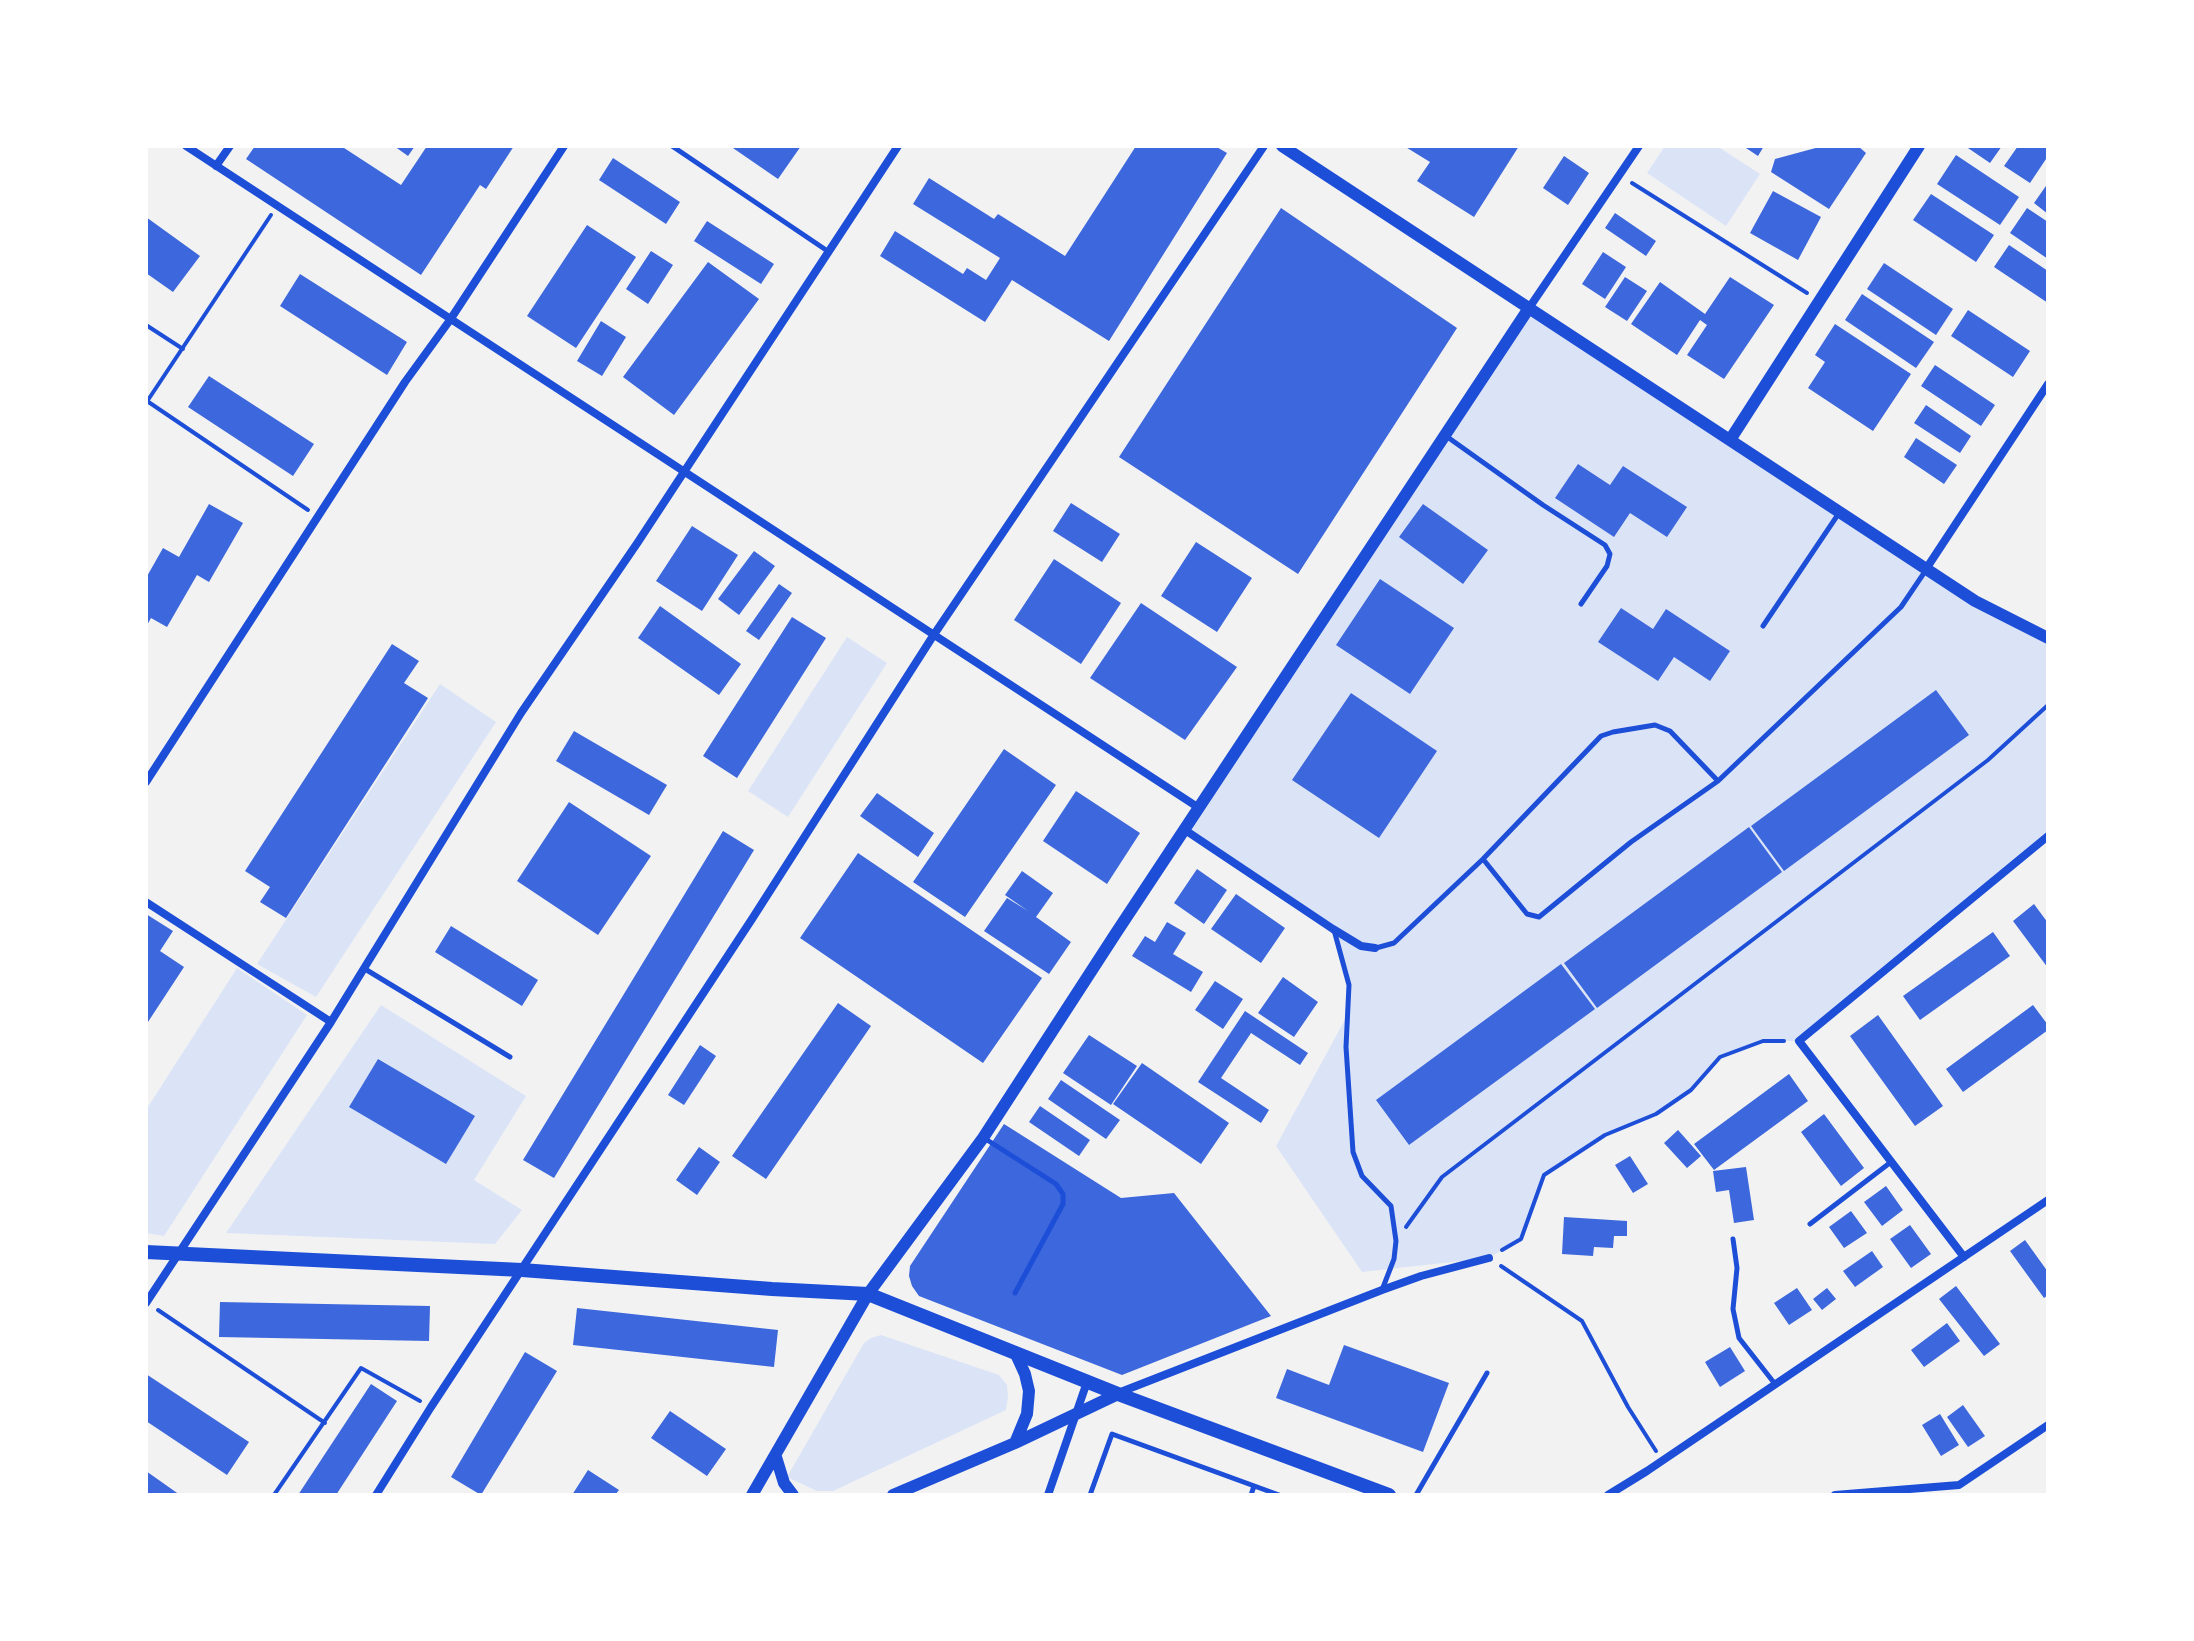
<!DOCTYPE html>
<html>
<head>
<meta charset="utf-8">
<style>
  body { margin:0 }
  #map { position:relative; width:2194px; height:1641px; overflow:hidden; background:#f2f2f2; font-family:"Noto Serif",serif }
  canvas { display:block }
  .frame { position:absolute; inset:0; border:148px solid #fff; pointer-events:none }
</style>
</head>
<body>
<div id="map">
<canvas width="2194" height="1641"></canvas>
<div class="frame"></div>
</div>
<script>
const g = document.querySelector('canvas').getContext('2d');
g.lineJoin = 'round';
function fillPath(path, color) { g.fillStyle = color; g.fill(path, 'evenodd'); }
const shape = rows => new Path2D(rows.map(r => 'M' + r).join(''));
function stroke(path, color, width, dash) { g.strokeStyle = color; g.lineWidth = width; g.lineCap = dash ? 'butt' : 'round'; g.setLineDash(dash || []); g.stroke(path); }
fillPath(shape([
  [1665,146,1717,146,1760,174,1726,226,1647,173],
  [1529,308,1975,601,2048,638,2048,836,1799,1041,1763,1041,1720,1057,1691,1090,1656,1114,1605,1135,1544,1175,1521,1239,1489,1258,1362,1272,1276,1146,1347,1016,1349,985,1333,930,1185,830],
  [847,637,887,663,788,817,748,791],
  [440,684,496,722,316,997,257,964],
  [237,968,307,1015,164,1236,146,1233,146,1110],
  [381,1005,526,1096,474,1180,522,1210,495,1244,226,1233],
  [881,1335,999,1375,1007,1385,1008,1397,1006,1410,833,1491,817,1491,787,1477,864,1343,871,1338]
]), '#dbe4f7');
fillPath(shape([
  [255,146,341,146,401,185,427,146,514,146,486,189,480,185,421,275,246,159],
  [394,146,415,146,408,156],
  [730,146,801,146,778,179],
  [1136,146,1215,146,1227,153,1109,341,1012,280,985,322,880,256,895,231,963,274,967,268,986,280,1000,258,913,204,929,178,994,219,998,214,1065,256],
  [1404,146,1519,146,1474,217,1417,181,1430,162],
  [1743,146,1764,146,1758,156],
  [1823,146,1858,146,1866,153,1829,209,1771,172,1775,159],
  [1965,146,2002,146,1990,163],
  [2018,146,2048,146,2048,156,2030,183,2004,166],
  [1956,155,2019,197,2000,225,1937,184],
  [1564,156,1589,173,1568,205,1543,188],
  [613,158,680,202,666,224,599,180],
  [2048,183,2048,214,2034,203],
  [1773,191,1821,217,1798,260,1750,233],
  [1931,194,1994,235,1976,262,1913,220],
  [1281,208,1457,328,1298,574,1119,457],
  [2027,208,2048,222,2048,259,2010,233],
  [1615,213,1656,241,1646,256,1605,228],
  [146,217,200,256,173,292,146,273],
  [707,221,774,264,761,284,694,241],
  [587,225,636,257,576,348,527,316],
  [2009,245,2048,271,2048,303,1994,267],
  [651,251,673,265,648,304,626,289],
  [1603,252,1626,267,1605,299,1582,284],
  [708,262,759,299,674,415,623,377],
  [1884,263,1953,309,1936,335,1867,289],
  [300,274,407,342,387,375,280,306],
  [1625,277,1647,291,1627,321,1605,307],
  [1730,277,1774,305,1724,379,1687,355,1707,325,1700,320,1677,355,1631,324,1660,282,1705,314],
  [1862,294,1934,342,1916,368,1845,320],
  [1968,310,2030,351,2013,377,1951,336],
  [601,321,626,337,602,376,577,361],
  [1835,324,1911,374,1873,431,1808,388,1825,362,1815,355],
  [1935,365,1995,405,1981,426,1921,386],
  [209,376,314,444,293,476,188,407],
  [1926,405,1971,436,1960,453,1914,423],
  [1916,438,1957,465,1944,484,1904,457],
  [1578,464,1610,485,1623,466,1687,507,1667,537,1630,513,1614,537,1555,498],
  [1071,503,1120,534,1102,562,1053,531],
  [209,504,243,523,209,582,197,575,167,627,151,618,146,627,146,578,163,548,179,557],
  [1423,504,1488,550,1463,584,1399,537],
  [692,526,738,555,702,611,656,581],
  [1196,542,1252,578,1217,632,1161,596],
  [754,551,775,566,739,615,718,599],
  [1054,559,1121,603,1081,664,1014,620],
  [1380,579,1454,628,1410,694,1336,645],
  [779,584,792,593,759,640,746,631],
  [1141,603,1237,667,1185,740,1090,678],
  [660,606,741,664,719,695,638,638],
  [1621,608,1653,629,1666,609,1730,651,1710,681,1674,657,1658,681,1598,642],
  [792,617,826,638,737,778,703,756],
  [392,644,419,661,404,683,428,698,286,918,260,902,270,887,245,871],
  [1936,690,1969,735,1784,871,1751,826],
  [1351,693,1437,751,1379,838,1292,780],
  [574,731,667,785,649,815,556,761],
  [1004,749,1056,785,965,917,913,882],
  [1076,791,1140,833,1107,884,1043,841],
  [877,793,934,833,918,857,860,816],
  [569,802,651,856,598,935,517,881],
  [1749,827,1782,872,1597,1008,1564,963],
  [723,831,754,850,554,1178,523,1160],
  [858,853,1042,978,983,1063,800,938],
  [1197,869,1227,890,1204,924,1174,903],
  [1022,871,1053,893,1036,917,1071,942,1049,974,984,931,1007,898,1028,911,1005,895],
  [1236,894,1285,928,1261,963,1211,929],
  [2034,904,2048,923,2048,968,2013,921],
  [146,914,173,931,160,951,184,967,146,1025],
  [1167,922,1186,933,1173,954,1203,972,1191,992,1132,956,1145,936,1155,942],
  [451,926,538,980,522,1006,435,952],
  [1993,932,2010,956,1920,1020,1903,996],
  [1561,964,1595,1009,1409,1145,1376,1100],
  [1283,977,1318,1002,1294,1037,1258,1013],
  [1215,981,1243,999,1223,1029,1195,1010],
  [838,1003,871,1026,766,1179,732,1156],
  [2033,1005,2048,1025,2048,1030,1963,1092,1946,1069],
  [1245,1011,1308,1053,1300,1065,1251,1033,1221,1078,1269,1110,1261,1123,1198,1082],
  [1878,1015,1943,1106,1915,1126,1850,1036],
  [1089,1035,1137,1066,1111,1105,1063,1073],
  [700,1045,716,1056,684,1105,668,1095],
  [378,1059,475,1116,446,1164,349,1107],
  [1142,1063,1229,1123,1201,1164,1113,1104],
  [1789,1074,1808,1101,1714,1170,1694,1144],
  [1061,1080,1120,1120,1106,1139,1048,1099],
  [1040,1106,1090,1140,1079,1156,1029,1122],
  [1824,1114,1864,1168,1841,1186,1801,1132],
  [1004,1124,1121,1198,1174,1193,1271,1316,1122,1375,919,1296,912,1286,909,1276,910,1266],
  [1678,1130,1701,1156,1687,1168,1664,1143],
  [699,1147,720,1162,697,1195,676,1180],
  [1630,1156,1648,1184,1633,1193,1615,1165],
  [1746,1167,1754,1220,1734,1223,1729,1190,1716,1192,1713,1171],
  [1886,1186,1903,1210,1882,1226,1864,1202],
  [1851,1211,1867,1233,1844,1248,1829,1227],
  [1564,1217,1627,1221,1627,1236,1614,1236,1613,1248,1594,1247,1593,1256,1562,1254],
  [1910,1225,1931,1254,1911,1268,1890,1239],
  [2025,1240,2048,1272,2048,1295,2044,1298,2010,1251],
  [1872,1251,1883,1267,1855,1287,1843,1271],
  [1956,1286,2000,1344,1984,1356,1939,1299],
  [1797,1288,1812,1310,1789,1325,1774,1303],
  [1827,1288,1836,1299,1822,1310,1813,1299],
  [220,1302,430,1306,429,1341,219,1337],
  [577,1308,778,1330,774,1367,573,1345],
  [1947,1323,1960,1341,1924,1367,1911,1350],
  [1344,1345,1449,1383,1423,1452,1276,1398,1287,1369,1329,1385],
  [1730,1347,1745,1371,1720,1387,1705,1362],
  [525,1352,557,1371,481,1495,451,1477],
  [146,1374,249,1442,227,1475,146,1421],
  [371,1384,397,1401,336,1495,298,1495],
  [1963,1405,1985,1436,1968,1447,1947,1417],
  [670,1411,726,1449,707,1476,651,1438],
  [1940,1414,1959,1445,1941,1456,1922,1425],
  [588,1470,619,1490,615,1495,572,1495],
  [146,1471,180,1495,146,1495]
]), '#3d67dc');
stroke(shape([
  [1632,183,1807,293],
  [146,325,183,349],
  [147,401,308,510],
  [146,403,271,215],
  [1406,1227,1442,1177,1988,760,2048,705],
  [1502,1250,1521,1239,1544,1175,1605,1135,1656,1114,1691,1090,1720,1057,1763,1041,1784,1041],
  [1501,1266,1582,1321,1628,1407,1656,1451],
  [158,1310,325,1423],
  [274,1495,361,1368,420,1401]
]), '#1d4ed8', 4);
stroke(shape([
  [672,146,829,252],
  [1446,436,1543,505,1605,545,1610,554,1607,566,1581,604],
  [1763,626,1839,513],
  [1483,859,1527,914,1539,917,1631,842,1718,781],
  [1334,930,1349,985,1346,1047,1353,1152,1362,1176,1391,1206,1396,1241,1394,1259,1382,1290],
  [1376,948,1394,943,1483,859,1601,736,1613,732,1655,725,1670,731,1718,781,1901,607,1926,570],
  [365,969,510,1057],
  [984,1138,1056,1184,1063,1194,1063,1204,1015,1293],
  [1810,1224,1891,1162],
  [1733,1239,1737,1268,1733,1309,1739,1338,1775,1384],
  [1090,1495,1112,1434,1279,1495],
  [1251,1495,1254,1486],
  [1416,1495,1487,1373]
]), '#1d4ed8', 5);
stroke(shape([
  [186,146,1199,808],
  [216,166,230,146],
  [1529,308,1639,146],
  [1926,569,2048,384],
  [146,782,405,382,450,320,564,146],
  [1185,830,1333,929,1361,946,1375,948],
  [146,902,331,1022],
  [1964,1257,1799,1041,2048,836],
  [146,1303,331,1022,521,713,638,542,898,146],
  [1118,1393,1382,1290,1421,1276,1489,1258],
  [376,1495,431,1407,752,919,933,636,1264,146],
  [1048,1495,1087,1382],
  [1608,1495,1647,1471,2048,1200],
  [1835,1495,1959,1485,2048,1425]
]), '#1d4ed8', 8);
stroke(shape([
  [1282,146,1975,601,2048,638],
  [1730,440,1919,146],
  [1015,1443,1027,1414,1029,1391,1025,1374,1015,1352],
  [776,1457,784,1483,793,1495],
  [752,1495,868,1294,983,1138,1116,933,1529,308],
  [893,1495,1015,1443,1118,1394]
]), '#1d4ed8', 12);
stroke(shape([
  [146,1252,522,1270,772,1289,868,1294,1118,1394,1389,1495]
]), '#1d4ed8', 14);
</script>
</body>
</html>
